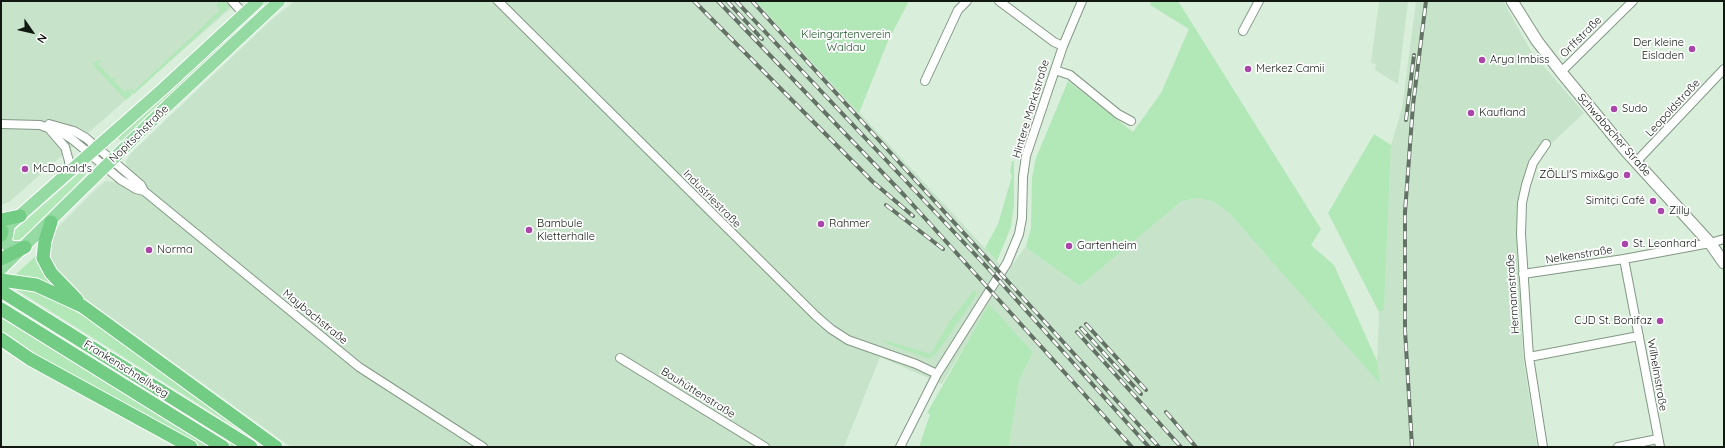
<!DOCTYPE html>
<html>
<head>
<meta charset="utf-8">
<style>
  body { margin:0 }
  #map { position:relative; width:1725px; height:448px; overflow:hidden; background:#d9efdb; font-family:Quicksand,sans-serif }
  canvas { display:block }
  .frame { position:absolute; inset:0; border:2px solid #101811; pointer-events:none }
  .north { position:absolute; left:12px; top:12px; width:40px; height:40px; -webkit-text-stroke:3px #fff; paint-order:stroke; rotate:124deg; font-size:11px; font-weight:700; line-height:16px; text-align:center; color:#101811 }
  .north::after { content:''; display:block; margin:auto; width:14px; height:18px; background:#101811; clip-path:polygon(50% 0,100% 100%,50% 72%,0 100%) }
</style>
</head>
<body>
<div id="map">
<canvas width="1725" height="448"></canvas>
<div class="frame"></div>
<div class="north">N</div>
</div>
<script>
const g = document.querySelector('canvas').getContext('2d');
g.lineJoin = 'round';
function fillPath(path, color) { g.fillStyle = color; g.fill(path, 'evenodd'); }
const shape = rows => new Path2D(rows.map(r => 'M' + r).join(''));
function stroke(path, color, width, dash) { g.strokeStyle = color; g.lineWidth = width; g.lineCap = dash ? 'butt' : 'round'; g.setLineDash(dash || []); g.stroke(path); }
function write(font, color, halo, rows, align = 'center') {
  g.font = font + ' Quicksand,sans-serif'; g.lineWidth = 3.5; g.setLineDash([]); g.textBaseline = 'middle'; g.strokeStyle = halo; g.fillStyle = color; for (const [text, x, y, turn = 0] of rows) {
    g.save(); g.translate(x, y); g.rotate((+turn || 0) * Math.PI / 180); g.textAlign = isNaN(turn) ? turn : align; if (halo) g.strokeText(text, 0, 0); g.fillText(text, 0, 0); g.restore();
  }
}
fillPath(shape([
  [1,1,239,1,9,202,1,205],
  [295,1,756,1,1007,272,1026,246,1029,250,1080,286,1182,201,1199,198,1214,202,1229,213,1381,384,1377,361,1379,312,1384,310,1391,145,1402,108,1416,1,1503,1,1531,51,1584,113,1552,143,1523,184,1517,212,1523,356,1537,447,1009,447,1019,381,1033,352,989,305,942,384,880,357,844,447,291,447,79,294,57,274,47,254,52,236,55,230,97,188,106,181,115,182,127,169,126,161,130,154,270,21],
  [1379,1,1408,2,1398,84,1375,70,1376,64,1371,63]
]), '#c7e4ca');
fillPath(shape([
  [220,1,225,1,229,7,134,94,130,90,131,88,134,91,220,10,216,5],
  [263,1,272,1,123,143,118,138,183,80],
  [756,1,909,1,888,41,859,113],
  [1151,1,1178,1,1321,229,1311,245,1334,265,1377,361,1381,385,1229,213,1214,202,1199,198,1182,201,1080,286,1029,250,1026,246,1031,228,1032,177,1036,158,1068,81,1133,132,1161,93,1189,29,1150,5],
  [100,59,101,60,98,64,112,79,117,76,114,81,125,92,128,89,132,95,126,100,92,64],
  [1374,134,1391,145,1384,310,1379,312,1328,213],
  [1012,161,1014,161,1014,205,1011,227,997,261,985,248,998,224,1012,176,1010,172],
  [83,170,86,172,84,176,74,187,23,237,12,244,10,235,13,232],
  [39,253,53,284,52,285,15,275],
  [12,287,32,290,48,296,68,307,101,327,252,434,251,437],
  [974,290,977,294,936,354,929,359,883,342,883,340,931,354,948,324],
  [1,296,243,447,233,447,1,303],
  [989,304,1033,352,1019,381,1009,447,919,447,930,414,927,413],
  [1,318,75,363,209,447,201,447,35,356,2,334]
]), '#b2e7b8');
const minor = shape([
  [232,1,244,14],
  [498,1,816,316,831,329,848,340,916,364,937,374],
  [999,1,1054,42,1063,46],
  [1243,31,1259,1],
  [1055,70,1070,75,1118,114,1131,121],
  [1561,72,1633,1],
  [925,81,958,10,967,1],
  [1,124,40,125,64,134,73,140,121,180,136,189,144,191,359,367,483,447],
  [49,124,74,131,86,138,141,185,144,191],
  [51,131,65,147,69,161,70,172],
  [1636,162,1724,69],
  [1624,259,1660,447],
  [1523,274,1624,259,1710,243,1724,239],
  [1529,357,1639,336],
  [620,358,765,447],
  [900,447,937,374,1007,263,1019,234,1022,218,1023,177,1026,156,1063,46,1082,1],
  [1543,447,1529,357,1521,234,1522,203,1526,185,1533,163,1546,144],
  [1618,447,1658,439]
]);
const secondary = shape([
  [1512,1,1537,41,1561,72,1626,151,1710,243,1724,263]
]);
const primary = shape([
  [9,225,6,240,7,245,13,247,25,247],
  [1,232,164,88,258,1],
  [1,269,167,106,279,1]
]);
const trunk = shape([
  [1,220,20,216],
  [51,222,45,241,43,258,51,273,77,300],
  [1,235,2,231],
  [1,259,25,247],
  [1,280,36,285,82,306,276,447],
  [1,291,251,447],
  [1,309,223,447],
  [1,339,30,359,191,447]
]);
stroke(minor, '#839885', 10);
stroke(secondary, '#839885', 13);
stroke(primary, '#fff', 14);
stroke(trunk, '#fff', 15);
stroke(minor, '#fff', 8);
stroke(secondary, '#fff', 11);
stroke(primary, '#95d9a3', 12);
stroke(trunk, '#72cc84', 13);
const rail = shape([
  [694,1,873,182,913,216],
  [718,1,904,195,1132,447],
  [727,1,762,39],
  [736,1,986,266,1149,447],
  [752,1,1159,447],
  [1406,120,1414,55],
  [886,205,943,249],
  [1086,324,1146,390],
  [1081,328,1141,394],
  [1077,332,1181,447],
  [1166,412,1196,447],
  [1412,447,1405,330,1405,212,1413,105,1426,1]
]);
stroke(rail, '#647266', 4);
stroke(rail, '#fff', 2.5, [8]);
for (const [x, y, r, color] of [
  [1692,49,4,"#aa45aa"],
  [1482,60,4,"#aa45aa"],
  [1248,69,4,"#aa45aa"],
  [1614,109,4,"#aa45aa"],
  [1471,113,4,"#aa45aa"],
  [25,169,4,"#aa45aa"],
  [1627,175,4,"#aa45aa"],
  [1653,201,4,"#aa45aa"],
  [1661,211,4,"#aa45aa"],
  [821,224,4,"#aa45aa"],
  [529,230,4,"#aa45aa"],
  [1625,244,4,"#aa45aa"],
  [1069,246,4,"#aa45aa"],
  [149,250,4,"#aa45aa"],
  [1660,321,4,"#aa45aa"]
]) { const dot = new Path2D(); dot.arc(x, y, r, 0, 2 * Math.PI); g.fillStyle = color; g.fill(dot); stroke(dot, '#fff', 1.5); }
write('11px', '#1e5328', '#fff', [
  ["Kleingartenverein",846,35],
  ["Waldau",846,48]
]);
write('11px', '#101811', '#fff', [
  ["Orffstraße",1581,37,-45],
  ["Leopoldstraße",1673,108,-47],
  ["Hintere Marktstraße",1031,109,-73],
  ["Nopitschstraße",139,134,-44],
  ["Schwabacher Straße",1614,135,49],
  ["Industriestraße",712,199,45],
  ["Nelkenstraße",1579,255,-9],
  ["Hermannstraße",1513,294,-94],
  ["Maybachstraße",315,317,39],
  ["Frankenschnellweg",126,369,32],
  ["Wilhelmstraße",1657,375,80],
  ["Bauhüttenstraße",698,393,32]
]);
write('11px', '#101811', '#fff', [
  ["Der kleine",1684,43,"right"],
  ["Eisladen",1684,56,"right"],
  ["Arya Imbiss",1490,60],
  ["Merkez Camii",1256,69],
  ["Sudo",1622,109],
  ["Kaufland",1479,113],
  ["McDonald's",33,169],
  ["ZÖLLI'S mix&go",1619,175,"right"],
  ["Simitçi Café",1645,201,"right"],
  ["Zilly",1669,211],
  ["Bambule",537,224],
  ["Kletterhalle",537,237],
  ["Rahmer",829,224],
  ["St. Leonhard",1633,244],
  ["Gartenheim",1077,246],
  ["Norma",157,250],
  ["CJD St. Bonifaz",1652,321,"right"]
], 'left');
</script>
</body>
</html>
